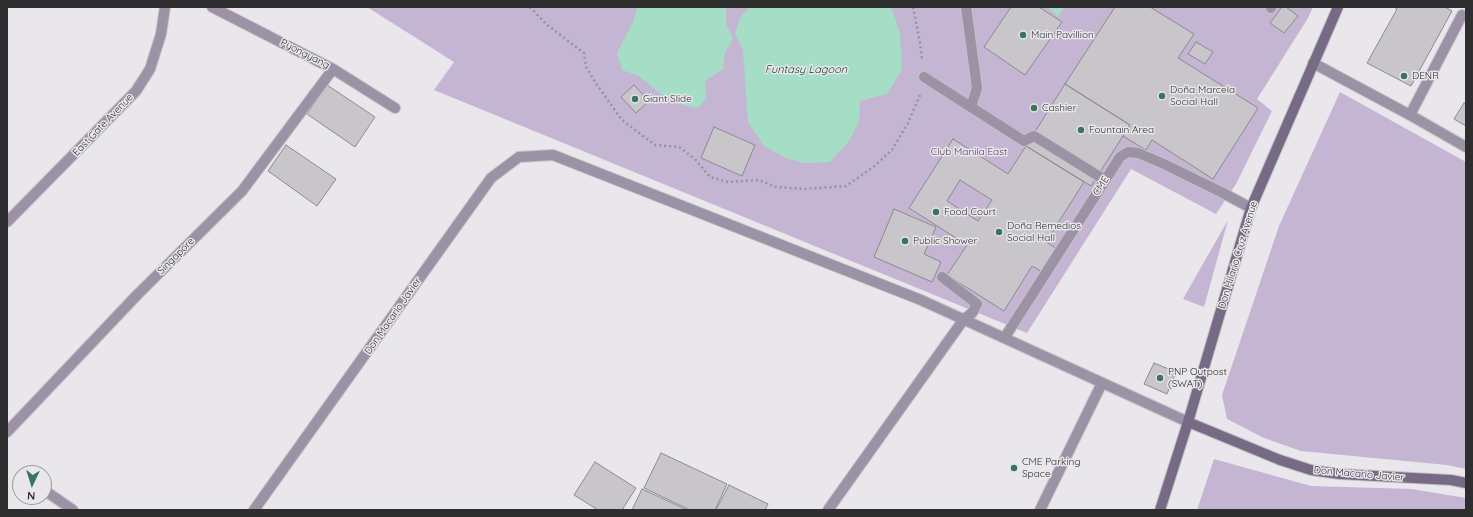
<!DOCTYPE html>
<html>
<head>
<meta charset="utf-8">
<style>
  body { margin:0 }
  #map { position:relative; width:1473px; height:517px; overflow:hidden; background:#e9e7eb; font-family:Quicksand,sans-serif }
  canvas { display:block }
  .frame { position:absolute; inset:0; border:8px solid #2e2e2f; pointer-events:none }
  .north { position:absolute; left:12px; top:465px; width:40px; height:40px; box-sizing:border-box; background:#e9e7eb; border:1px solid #9e9da0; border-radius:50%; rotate:184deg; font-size:11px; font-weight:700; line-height:16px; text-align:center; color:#2e2e2f }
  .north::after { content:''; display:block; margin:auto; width:14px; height:18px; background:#39745f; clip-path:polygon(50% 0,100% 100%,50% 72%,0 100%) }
</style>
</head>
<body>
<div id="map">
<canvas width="1473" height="517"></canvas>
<div class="frame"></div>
<div class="north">N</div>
</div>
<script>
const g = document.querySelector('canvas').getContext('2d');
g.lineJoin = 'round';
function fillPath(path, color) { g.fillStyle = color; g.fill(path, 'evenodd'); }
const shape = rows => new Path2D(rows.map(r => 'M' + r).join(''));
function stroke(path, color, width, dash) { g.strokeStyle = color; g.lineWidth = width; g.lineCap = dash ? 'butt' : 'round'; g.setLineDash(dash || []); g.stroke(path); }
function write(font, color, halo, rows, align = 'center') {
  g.font = font + ' Quicksand,sans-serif'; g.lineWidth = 3; g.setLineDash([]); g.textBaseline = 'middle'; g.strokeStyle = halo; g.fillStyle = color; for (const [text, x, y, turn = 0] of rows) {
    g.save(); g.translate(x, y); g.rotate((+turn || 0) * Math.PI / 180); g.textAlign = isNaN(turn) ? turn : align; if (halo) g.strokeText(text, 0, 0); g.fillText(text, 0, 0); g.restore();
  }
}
fillPath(shape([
  [367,7,1313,7,1308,18,1257,99,1272,111,1236,184,1216,214,1131,169,1027,333,434,90,454,62],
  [1340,92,1466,162,1466,469,1447,465,1301,451,1264,438,1227,419,1222,395,1279,226],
  [1228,220,1204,307,1183,299],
  [1214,459,1311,486,1411,489,1466,498,1466,510,1197,510]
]), '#c4b5d3');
fillPath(shape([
  [637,7,726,7,726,24,733,38,725,53,723,69,705,81,706,99,698,108,683,105,659,93,639,76,622,70,617,53,633,22],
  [749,7,891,7,900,33,902,70,887,94,860,101,859,121,849,141,830,162,804,163,785,158,764,146,748,122,743,50,735,34,740,18],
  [1046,7,1065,7,1058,16]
]), '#a6ddc6');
const building = shape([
  [1011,7,1039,7,1062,22,1025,75,984,47,1011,7],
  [1115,7,1150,7,1194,34,1178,58,1258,108,1213,179,1152,140,1146,150,1123,136,1130,125,1065,84,1115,7],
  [1282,7,1286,7,1298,16,1284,33,1270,23,1282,7],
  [1394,7,1445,7,1452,11,1411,86,1367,63,1397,9,1394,7],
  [1196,42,1213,52,1205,64,1188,54,1196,42],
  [1065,84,1130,125,1091,186,1026,146,1065,84],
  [327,85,375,117,355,147,307,114,327,85],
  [634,85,649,101,636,113,621,97,634,85],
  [1464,103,1466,104,1466,126,1454,119,1464,103],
  [714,127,755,145,742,176,701,158,714,127],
  [953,139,1008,174,1026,146,1084,182,1046,242,1057,249,1042,272,1032,266,1004,311,947,275,967,245,909,208,953,139],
  [960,180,992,200,978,221,947,201,960,180],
  [286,145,336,179,317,206,268,171,286,145],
  [894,209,936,227,924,254,941,262,932,282,874,257,894,209],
  [1154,363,1176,372,1167,394,1144,384,1154,363],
  [661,453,727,484,715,510,690,510,644,488,661,453],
  [595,462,636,488,622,510,598,510,574,495,595,462],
  [729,485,768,504,765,510,716,510,729,485],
  [642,489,687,510,632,510,642,489]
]);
fillPath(building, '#c8c6ca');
stroke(building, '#8c8a8e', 1);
const lane = shape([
  [1410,115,1462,15],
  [1005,337,1120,157,1128,152,1138,153,1164,164,1223,193,1251,208],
  [44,490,73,510],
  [828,510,964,319,972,313,977,304,942,277],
  [1040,510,1102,383]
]);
const street = shape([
  [212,7,333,69,395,108],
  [966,7,977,88,971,107],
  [1271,7,1271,8],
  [1313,63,1410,115,1466,147],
  [924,77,1024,141,1034,136,1105,180],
  [7,222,136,91,150,69,161,34,165,7],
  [7,432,138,294,242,191,333,69],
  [254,510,491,178,519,157,553,155,921,300,1188,422]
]);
const secondary = shape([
  [1188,422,1280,460,1311,470,1339,474,1451,480,1466,483],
  [1160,510,1188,422,1251,208,1338,7]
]);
stroke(lane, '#c4c2c5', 12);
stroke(street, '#c4c2c5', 12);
stroke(secondary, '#c4c2c5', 12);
stroke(shape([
  [530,7,546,24,584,53,586,67,597,85,622,120,655,145,679,147,695,159,710,177,728,182,759,180,776,187,804,189,846,186,872,168,892,150,908,123,920,95],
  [913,7,920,43,922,60]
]), '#959497', 2.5, [2, 3]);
stroke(lane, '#9c92a5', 10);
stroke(street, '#9c92a5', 10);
stroke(secondary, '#776a85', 10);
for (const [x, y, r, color] of [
  [1023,35,4,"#39745f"],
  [1404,76,4,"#39745f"],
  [1162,96,4,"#39745f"],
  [635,99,4,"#39745f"],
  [1034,108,4,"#39745f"],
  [1081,130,4,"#39745f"],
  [936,212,4,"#39745f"],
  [999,232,4,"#39745f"],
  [905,241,4,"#39745f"],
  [1160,378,4,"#39745f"],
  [1014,468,4,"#39745f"]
]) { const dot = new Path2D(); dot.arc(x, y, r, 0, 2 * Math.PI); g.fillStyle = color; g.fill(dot); stroke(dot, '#e9e7eb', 1.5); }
write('10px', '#2e2e2f', '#e9e7eb', [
  ["Main Pavillion",1031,35],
  ["DENR",1412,76],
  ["Doña Marcela",1170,90],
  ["Social Hall",1170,102],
  ["Giant Slide",643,99],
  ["Cashier",1042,108],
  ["Fountain Area",1089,130],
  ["Food Court",944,212],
  ["Doña Remedios",1007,226],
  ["Social Hall",1007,238],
  ["Public Shower",913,241],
  ["PNP Outpost",1168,372],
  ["(SWAT)",1168,384],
  ["CME Parking",1022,462],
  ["Space",1022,474]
], 'left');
write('10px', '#2e2e2f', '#e9e7eb', [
  ["Pyongyang",305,54,27],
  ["East Gate Avenue",103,125,-46],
  ["CME",1101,186,-57],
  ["Don Hilario Cruz Avenue",1238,255,-73],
  ["Singapore",176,256,-45],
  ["Don Macario Javier",393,316,-55],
  ["Don Macario Javier",1359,474,5]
]);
write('10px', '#503369', '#e9e7eb', [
  ["Club Manila East",969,152]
]);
write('italic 11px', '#0d3c2d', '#e9e7eb', [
  ["Funtasy Lagoon",806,70]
]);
</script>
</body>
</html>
